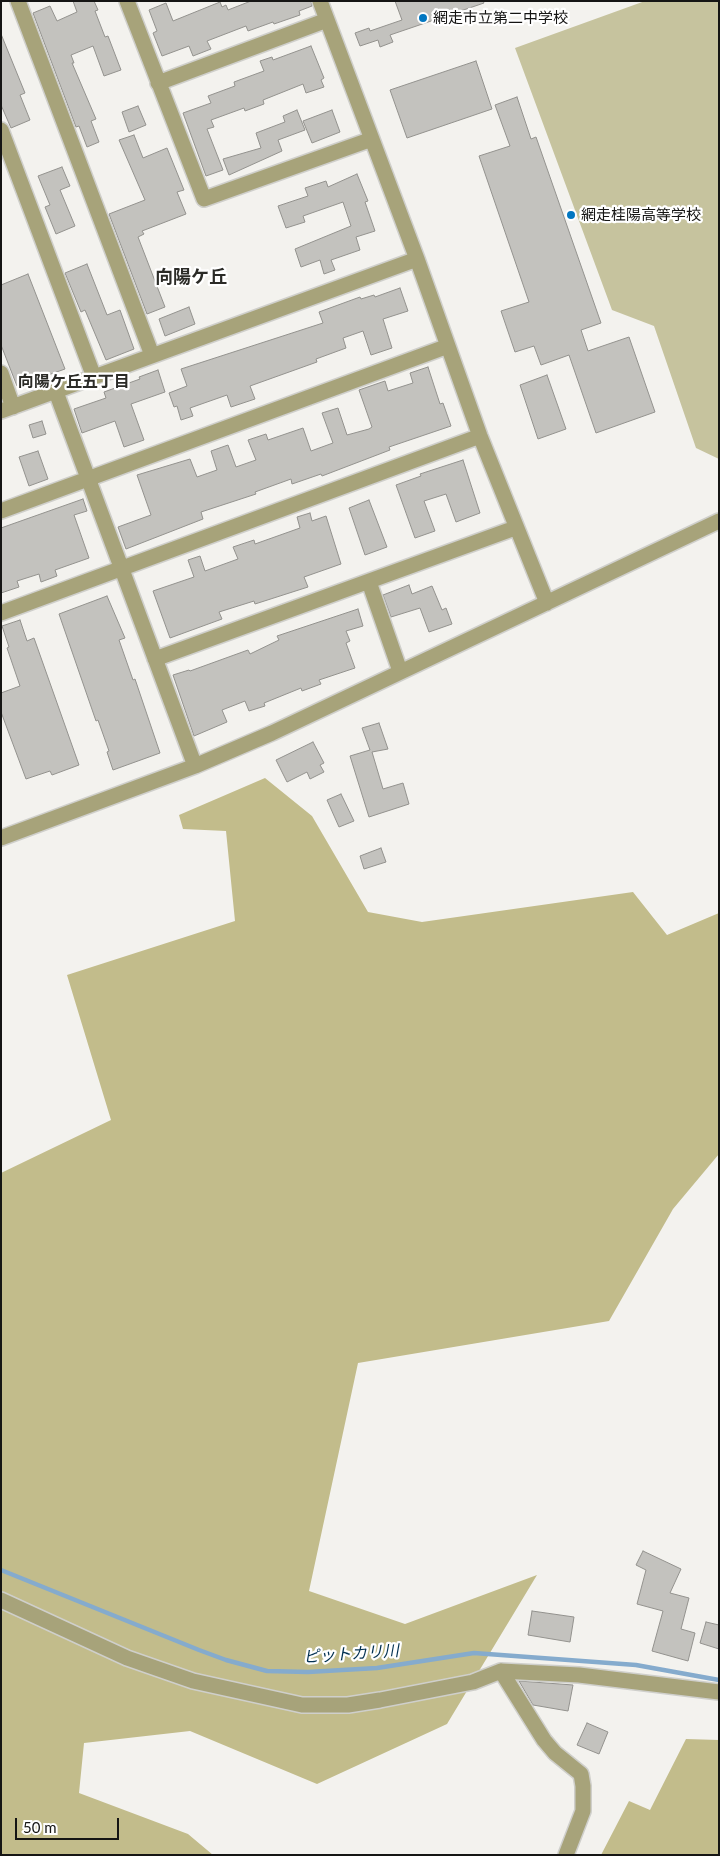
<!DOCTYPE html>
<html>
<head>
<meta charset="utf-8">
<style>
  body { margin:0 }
  #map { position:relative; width:720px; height:1856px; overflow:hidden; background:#f3f2ee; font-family:Lato,sans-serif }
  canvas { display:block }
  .frame { position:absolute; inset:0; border:2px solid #151514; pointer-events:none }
  .scale { position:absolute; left:15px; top:1818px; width:104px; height:22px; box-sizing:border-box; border:2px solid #151514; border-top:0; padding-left:6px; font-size:15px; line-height:18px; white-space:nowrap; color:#151514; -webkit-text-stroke:4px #fff; paint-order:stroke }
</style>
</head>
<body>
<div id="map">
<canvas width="720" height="1856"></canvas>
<div class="frame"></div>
<div class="scale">50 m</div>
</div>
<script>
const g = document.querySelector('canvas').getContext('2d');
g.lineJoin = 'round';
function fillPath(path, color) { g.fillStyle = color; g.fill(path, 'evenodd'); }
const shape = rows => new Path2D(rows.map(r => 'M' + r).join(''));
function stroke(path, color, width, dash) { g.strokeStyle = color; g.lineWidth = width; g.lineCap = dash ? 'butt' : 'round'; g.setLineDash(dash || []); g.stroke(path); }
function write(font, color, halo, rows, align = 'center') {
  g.font = font + ' Lato,"Noto Sans JP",sans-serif'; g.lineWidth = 4.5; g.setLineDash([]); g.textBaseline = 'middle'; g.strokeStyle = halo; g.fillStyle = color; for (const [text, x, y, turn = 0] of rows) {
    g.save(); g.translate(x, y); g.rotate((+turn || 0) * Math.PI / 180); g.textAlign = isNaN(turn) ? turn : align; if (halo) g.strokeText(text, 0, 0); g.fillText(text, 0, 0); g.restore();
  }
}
fillPath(shape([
  [645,1,719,1,719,459,696,448,654,326,612,310,515,48]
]), '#c6c39e');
fillPath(shape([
  [265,778,312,816,368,912,422,922,633,892,667,935,719,913,719,1154,673,1209,609,1321,358,1363,309,1591,405,1624,537,1575,447,1724,317,1784,190,1731,84,1743,79,1793,188,1834,213,1855,1,1855,1,1173,111,1120,67,975,235,921,226,831,183,829,179,815],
  [686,1739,719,1740,719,1855,601,1855,629,1801,650,1810]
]), '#c2bc8b');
stroke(shape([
  [1,1570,199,1650,226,1660,267,1671,308,1672,377,1668,474,1653,636,1665,719,1680]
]), '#85abcd', 4.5);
const building = shape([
  [73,1,94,1,98,10,95,11,105,37,108,36,121,70,104,76,93,46,71,55,74,63,72,63,96,119,91,121,99,142,87,147,79,126,76,127,33,13,50,6,57,21,77,12,73,1],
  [251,1,311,1,312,6,299,11,300,15,274,24,273,22,248,31,246,26,207,41,211,49,193,56,189,46,162,56,153,33,157,31,149,10,166,3,173,21,220,2,222,7,226,5,228,10,251,1],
  [395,1,483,1,484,3,390,35,393,42,380,47,378,40,360,46,355,33,369,28,370,31,402,20,395,1],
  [1,34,25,93,20,95,30,120,11,128,1,105,1,34],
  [311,46,324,78,321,80,324,87,306,93,303,84,263,100,264,104,245,111,244,108,211,120,214,127,207,129,223,170,206,176,183,113,211,103,208,96,235,86,234,82,264,71,260,61,272,57,273,60,311,46],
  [476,61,492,109,407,138,390,90,476,61],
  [517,97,531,139,536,137,601,323,581,330,588,351,629,337,655,412,596,433,569,355,541,365,534,346,515,352,501,311,529,302,479,156,510,146,495,105,517,97],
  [138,106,146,125,129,132,122,112,138,106],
  [297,110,305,130,278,140,282,151,229,175,223,159,261,148,256,133,285,122,283,116,297,110],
  [332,110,340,132,312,143,303,121,332,110],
  [134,135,143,158,167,148,184,190,177,192,186,214,142,231,144,234,138,237,165,307,147,314,109,214,145,200,119,140,134,135],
  [62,167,70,186,60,190,75,226,56,234,45,207,50,205,38,176,62,167],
  [357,174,368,201,365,202,375,231,356,237,360,250,331,260,335,270,324,274,320,260,301,267,295,249,351,226,343,202,303,216,305,222,286,228,278,206,308,196,305,188,326,181,328,187,357,174],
  [87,264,107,315,120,310,134,349,106,360,85,310,81,312,65,273,87,264],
  [28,274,65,369,17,386,1,345,1,285,28,274],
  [400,288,408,311,383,319,392,348,371,355,363,331,343,338,346,348,316,359,317,362,250,386,255,399,231,407,227,395,190,408,193,416,181,420,177,406,174,407,169,393,187,386,181,369,323,323,319,312,360,297,361,299,374,295,375,297,400,288],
  [189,307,195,324,165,336,159,319,189,307],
  [428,367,440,404,443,403,451,426,389,447,390,450,322,476,321,474,292,484,291,479,255,492,256,494,201,512,203,519,126,549,118,527,151,515,137,475,190,459,197,477,217,470,211,451,228,445,236,467,256,460,248,440,266,434,268,440,303,428,311,451,333,443,322,413,338,408,347,435,369,429,372,427,359,390,385,381,388,391,413,383,410,373,428,367],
  [158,370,165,392,131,404,144,440,124,447,115,421,82,433,74,409,106,398,104,392,140,379,139,377,158,370],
  [547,375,566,429,538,439,520,385,547,375],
  [42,421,46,434,33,438,29,425,42,421],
  [38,451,48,479,29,486,19,457,38,451],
  [463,460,480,513,456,522,446,494,424,501,435,531,415,538,396,485,421,476,420,474,463,460],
  [83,499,87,511,74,515,89,558,55,570,57,576,41,582,39,574,17,581,19,587,1,593,1,528,83,499],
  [369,500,387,547,365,555,349,508,369,500],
  [310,513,312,521,326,516,341,564,304,577,308,587,255,604,254,601,219,612,222,619,170,638,153,591,194,577,188,560,200,556,205,571,238,559,233,547,254,540,255,544,300,528,297,517,310,513],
  [409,585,412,594,432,586,442,610,446,608,452,624,429,632,420,608,391,617,383,595,409,585],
  [107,596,125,638,119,640,133,680,135,679,160,753,113,770,107,752,109,751,98,720,96,721,59,614,107,596],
  [358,609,363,626,346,631,350,641,346,643,355,668,319,680,321,684,302,691,301,688,264,703,265,706,249,711,245,701,222,710,227,722,194,736,173,675,189,670,190,671,248,650,250,654,279,640,277,636,358,609],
  [20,620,27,641,34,638,79,765,52,775,50,771,26,779,1,712,1,693,20,686,7,648,9,647,2,626,20,620],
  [379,723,388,749,372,752,383,789,403,783,409,804,369,817,350,756,370,750,362,728,379,723],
  [313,742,324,763,320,765,324,772,310,779,307,772,287,782,276,760,313,742],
  [341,794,354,821,339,827,327,800,341,794],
  [381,848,386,862,364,869,360,856,381,848],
  [643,1551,681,1569,670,1593,689,1598,681,1629,695,1633,688,1661,652,1651,663,1611,637,1604,646,1570,636,1565,643,1551],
  [532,1611,574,1617,570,1642,528,1635,532,1611],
  [706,1622,719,1625,719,1649,700,1643,706,1622],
  [519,1681,573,1685,568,1711,533,1705,519,1681],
  [587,1723,608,1732,599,1754,577,1745,587,1723]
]);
fillPath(building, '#c3c2be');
stroke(building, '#93928e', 1);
const minor = shape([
  [18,1,152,355],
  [127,1,204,199,372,139],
  [320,1,417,259,480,436,547,603],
  [158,83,327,20],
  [1,130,94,377],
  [1,373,13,407],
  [56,392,195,766],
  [1,411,417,259],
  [1,511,448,346],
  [369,582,400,671],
  [1,613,480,436],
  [155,659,515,528],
  [1,838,195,766,272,733,719,521],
  [1,1600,127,1658,193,1681,302,1705,348,1705,380,1700,473,1682,501,1671,579,1675,719,1692],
  [501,1671,544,1740,555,1753,581,1774,583,1786,583,1811,566,1855]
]);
stroke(minor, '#cfcfcb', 18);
stroke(minor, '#a7a37a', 15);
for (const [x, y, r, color] of [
  [423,18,5,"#0277c1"],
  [571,215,5,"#0277c1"]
]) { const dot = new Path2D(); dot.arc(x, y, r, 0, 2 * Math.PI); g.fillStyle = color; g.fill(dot); stroke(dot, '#fff', 2); }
write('15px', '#151514', '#fff', [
  ["網走市立第二中学校",433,18],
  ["網走桂陽高等学校",581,215]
], 'left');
write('bold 16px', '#2b2b27', '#fff', [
  ["向陽ケ丘五丁目",74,382]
]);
write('italic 16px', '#033152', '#fff', [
  ["ピットカリ川",351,1654,-4]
]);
write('bold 18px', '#2b2b27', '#fff', [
  ["向陽ケ丘",191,277]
]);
</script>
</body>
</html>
